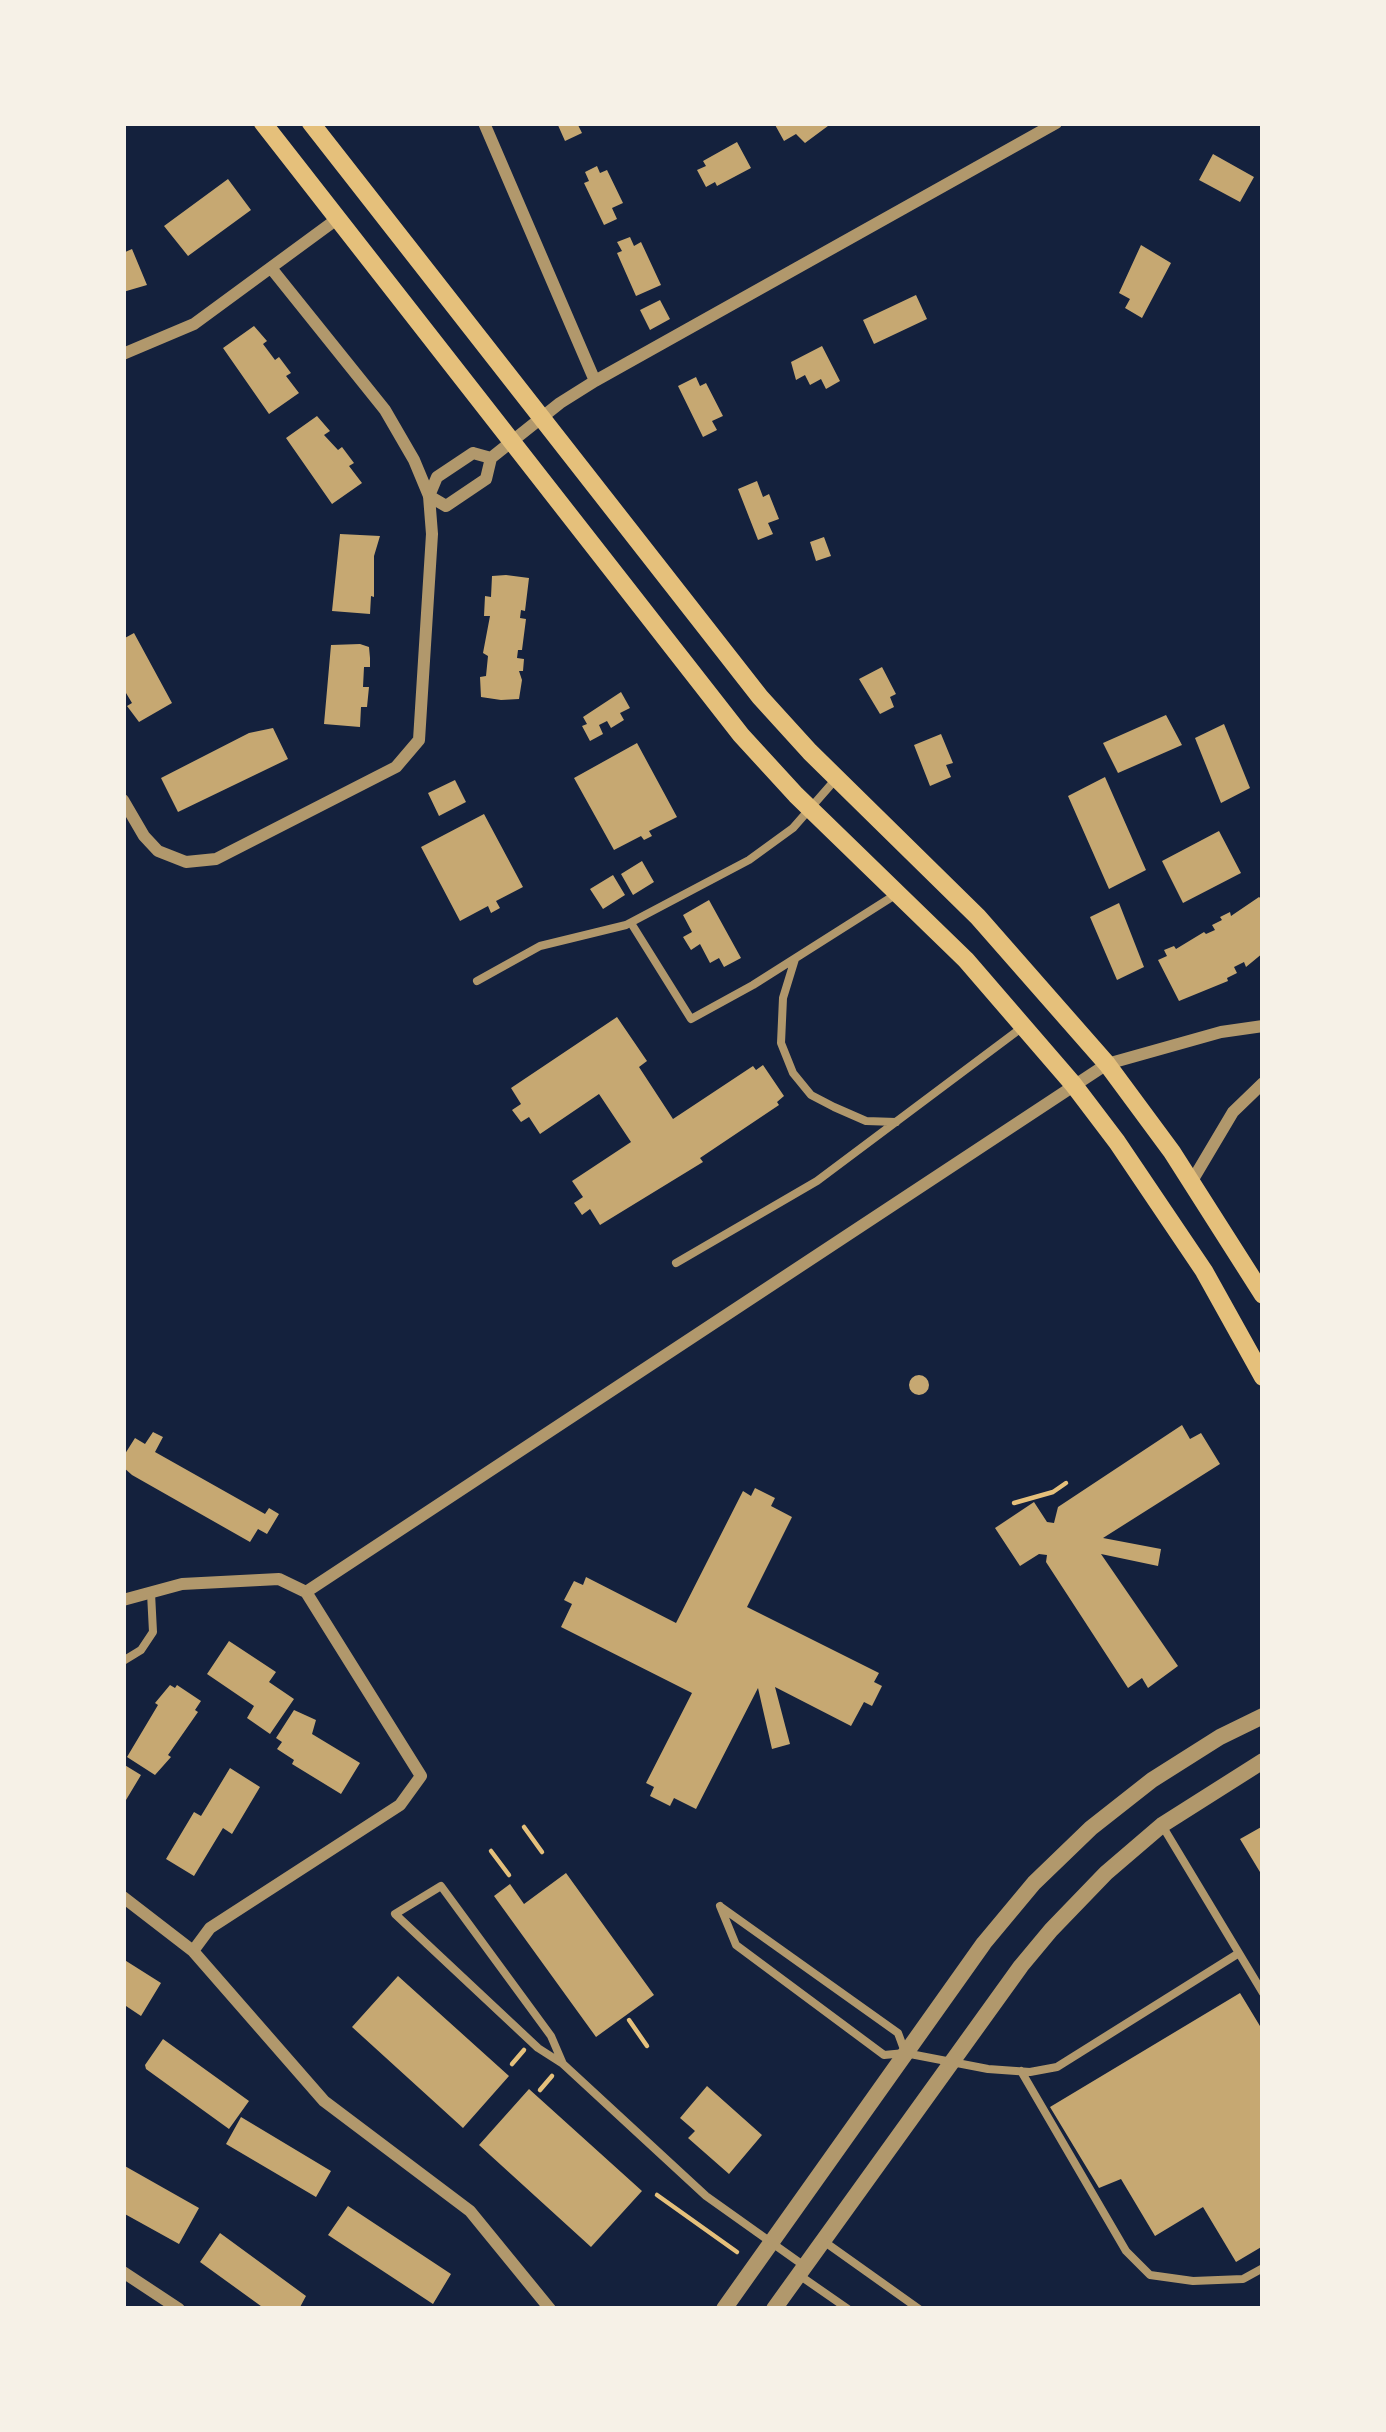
<!DOCTYPE html>
<html>
<head>
<meta charset="utf-8">
<style>
  body { margin:0 }
  #map { position:relative; width:1386px; height:2432px; overflow:hidden; background:#14213d; font-family:Spectral,serif }
  canvas { display:block }
  .frame { position:absolute; inset:0; border:126px solid #f6f1e7; pointer-events:none }
</style>
</head>
<body>
<div id="map">
<canvas width="1386" height="2432"></canvas>
<div class="frame"></div>
</div>
<script>
const g = document.querySelector('canvas').getContext('2d');
g.lineJoin = 'round';
function fillPath(path, color) { g.fillStyle = color; g.fill(path, 'evenodd'); }
const shape = rows => new Path2D(rows.map(r => 'M' + r).join(''));
function stroke(path, color, width, dash) { g.strokeStyle = color; g.lineWidth = width; g.lineCap = dash ? 'butt' : 'round'; g.setLineDash(dash || []); g.stroke(path); }
fillPath(shape([
  [557,123,577,123,582,133,565,141],
  [774,123,832,123,805,143,796,134,784,141],
  [737,142,751,168,717,186,715,182,706,187,697,170,706,166,703,161],
  [1213,154,1254,177,1240,202,1199,180],
  [597,166,600,173,607,170,623,203,612,208,617,219,604,225,584,183,589,181,585,172],
  [228,179,251,210,188,256,164,226],
  [630,237,634,246,641,242,661,285,636,296,617,253,622,251,617,242],
  [1141,245,1171,263,1142,318,1125,308,1130,299,1119,293],
  [132,249,147,285,123,292,123,253],
  [916,295,927,319,874,344,863,320],
  [660,300,670,319,650,330,640,310],
  [254,326,267,341,263,344,275,360,279,357,291,373,286,376,299,393,269,414,223,348],
  [822,346,840,381,826,389,821,379,810,385,805,375,796,380,791,362],
  [696,377,700,386,706,383,723,416,712,421,717,430,703,437,678,386],
  [317,416,330,431,324,435,338,450,342,447,354,463,349,466,362,483,332,504,286,438],
  [757,481,763,497,769,494,779,519,768,523,773,534,758,540,738,489],
  [340,534,380,536,374,556,374,597,371,596,370,614,332,611],
  [824,537,831,556,816,561,810,542],
  [506,575,529,578,525,611,521,610,520,618,526,619,522,650,518,650,517,658,524,659,523,671,519,671,522,680,519,699,501,700,481,697,480,677,486,676,488,656,483,653,490,616,484,616,485,596,491,597,492,576],
  [134,633,172,703,139,722,127,706,132,703,123,688,123,639],
  [360,644,369,647,370,658,370,667,364,667,363,687,369,687,367,707,361,707,360,727,324,724,331,645],
  [882,667,896,694,890,697,894,707,880,714,859,679],
  [621,692,630,708,620,713,624,720,611,728,607,721,599,725,603,734,590,741,582,726,587,724,583,717],
  [1166,715,1182,745,1118,773,1103,743],
  [1224,724,1250,788,1221,803,1195,738],
  [273,728,288,759,178,812,161,778,249,733],
  [941,734,953,763,946,765,951,777,930,786,914,745],
  [637,743,677,817,649,831,652,836,644,840,641,836,614,850,574,778],
  [1105,777,1146,870,1109,889,1068,796],
  [455,780,466,802,439,816,428,793],
  [484,814,523,887,496,901,500,908,491,913,488,906,460,921,421,847],
  [1219,831,1241,873,1183,903,1162,861],
  [642,861,654,882,633,895,621,874],
  [613,875,625,895,603,909,590,889],
  [1259,897,1263,900,1263,953,1246,967,1244,962,1234,967,1237,973,1227,978,1228,981,1179,1001,1158,960,1167,956,1164,950,1174,946,1176,949,1204,932,1206,934,1215,930,1212,925,1222,920,1220,917,1230,912,1231,916],
  [709,900,741,958,724,967,719,958,710,963,700,944,691,950,683,937,692,932,683,915],
  [1119,903,1144,967,1117,980,1090,917],
  [617,1017,647,1061,639,1067,673,1119,753,1066,756,1070,763,1065,784,1096,777,1102,779,1105,700,1158,703,1162,600,1225,590,1209,582,1215,574,1203,583,1197,572,1181,631,1142,599,1094,540,1134,529,1117,521,1122,512,1110,521,1104,511,1088],
  '909 1385a10 10 0 1 1 20 0a10 10 0 1 1-20 0Z',
  [1182,1425,1190,1439,1201,1433,1220,1464,1103,1538,1161,1549,1158,1566,1101,1554,1178,1666,1148,1688,1142,1678,1128,1688,1046,1562,1047,1555,1039,1554,1020,1566,995,1528,1034,1502,1047,1522,1054,1523,1058,1507],
  [153,1432,163,1437,155,1452,265,1514,269,1508,279,1514,267,1534,258,1529,250,1542,132,1475,123,1467,123,1457,135,1438,145,1444],
  [755,1488,775,1498,771,1506,792,1517,747,1607,879,1673,874,1682,882,1686,872,1706,864,1702,851,1726,775,1687,790,1744,772,1749,758,1688,696,1809,674,1798,670,1806,650,1796,654,1787,646,1783,692,1693,561,1627,572,1604,564,1600,574,1581,583,1585,586,1577,676,1623,743,1491,751,1496],
  [229,1641,276,1672,269,1682,294,1699,270,1734,247,1718,254,1706,207,1674],
  [170,1685,175,1688,177,1685,201,1701,195,1710,198,1712,168,1755,171,1757,155,1775,127,1757,158,1705,155,1703],
  [294,1710,316,1720,312,1734,360,1763,341,1794,292,1764,294,1760,277,1749,282,1742,276,1738],
  [123,1764,141,1775,123,1805],
  [230,1768,260,1787,232,1834,223,1828,194,1876,166,1859,194,1812,201,1816],
  [1263,1826,1263,1877,1240,1839],
  [566,1873,654,1995,596,2037,494,1896,510,1884,524,1904],
  [123,1959,161,1983,141,2016,123,2004],
  [398,1976,509,2076,463,2128,352,2027],
  [1240,1993,1263,2031,1263,2246,1236,2262,1203,2207,1155,2236,1121,2179,1099,2188,1050,2107],
  [163,2039,249,2101,229,2129,146,2069,145,2065],
  [707,2086,762,2135,729,2174,688,2138,695,2131,680,2118],
  [529,2089,642,2191,591,2247,479,2145],
  [241,2117,331,2171,316,2197,226,2144],
  [123,2165,199,2208,179,2244,123,2213],
  [348,2206,451,2274,433,2304,328,2235],
  [220,2233,306,2296,299,2309,265,2309,200,2262]
]), '#c6a872');
stroke(shape([
  [1014,1503,1053,1492,1066,1483],
  [524,1827,542,1852],
  [491,1851,509,1875],
  [629,2020,647,2046],
  [512,2064,524,2050],
  [540,2090,552,2076],
  [657,2195,737,2252]
]), '#e5c07b', 4.5);
stroke(shape([
  [631,923,691,1019,753,985,895,895],
  [795,959,783,998,781,1043,793,1073,811,1095,834,1107,866,1121,896,1122],
  [477,981,540,946,626,925,749,860,793,828,835,780],
  [676,1263,817,1181,1024,1026],
  [123,1661,141,1650,153,1632,151,1593],
  [1163,1827,1263,1993],
  [720,1906,736,1945,884,2055,905,2053,988,2069,1030,2072,1057,2067,1239,1953],
  [721,1907,898,2033,905,2052],
  [563,2064,551,2036,441,1886,395,1914,538,2048,563,2064,706,2196,803,2265],
  [1021,2071,1126,2251,1150,2275,1193,2281,1243,2279,1263,2268],
  [822,2240,919,2309],
  [799,2275,848,2309]
]), '#b1986c', 8);
stroke(shape([
  [484,123,595,381],
  [123,354,194,324,337,219],
  [473,453,491,458,486,479,446,506,429,496,437,477,473,453],
  [491,458,560,403,595,381,1056,123],
  [123,800,144,836,158,851,186,862,216,859,396,767,419,740,432,534,429,496,414,460,385,410,271,268],
  [1192,1181,1233,1112,1263,1083],
  [123,1600,182,1584,279,1579,306,1592,1107,1064,1221,1032,1263,1026],
  [123,1897,193,1951,324,2101,470,2211,550,2309],
  [193,1951,210,1928,400,1805,421,1776,306,1592],
  [123,2272,179,2309]
]), '#b1986c', 12);
stroke(shape([
  [724,2309,984,1943,1034,1883,1091,1828,1152,1780,1220,1737,1263,1716],
  [774,2309,1021,1966,1051,1930,1106,1873,1162,1825,1263,1761]
]), '#b1986c', 16);
stroke(shape([
  [263,123,741,735,796,795,966,960,1073,1084,1117,1142,1204,1271,1263,1377],
  [311,123,760,697,810,752,978,917,1107,1064,1172,1152,1263,1295]
]), '#e5c07b', 18);
</script>
</body>
</html>
